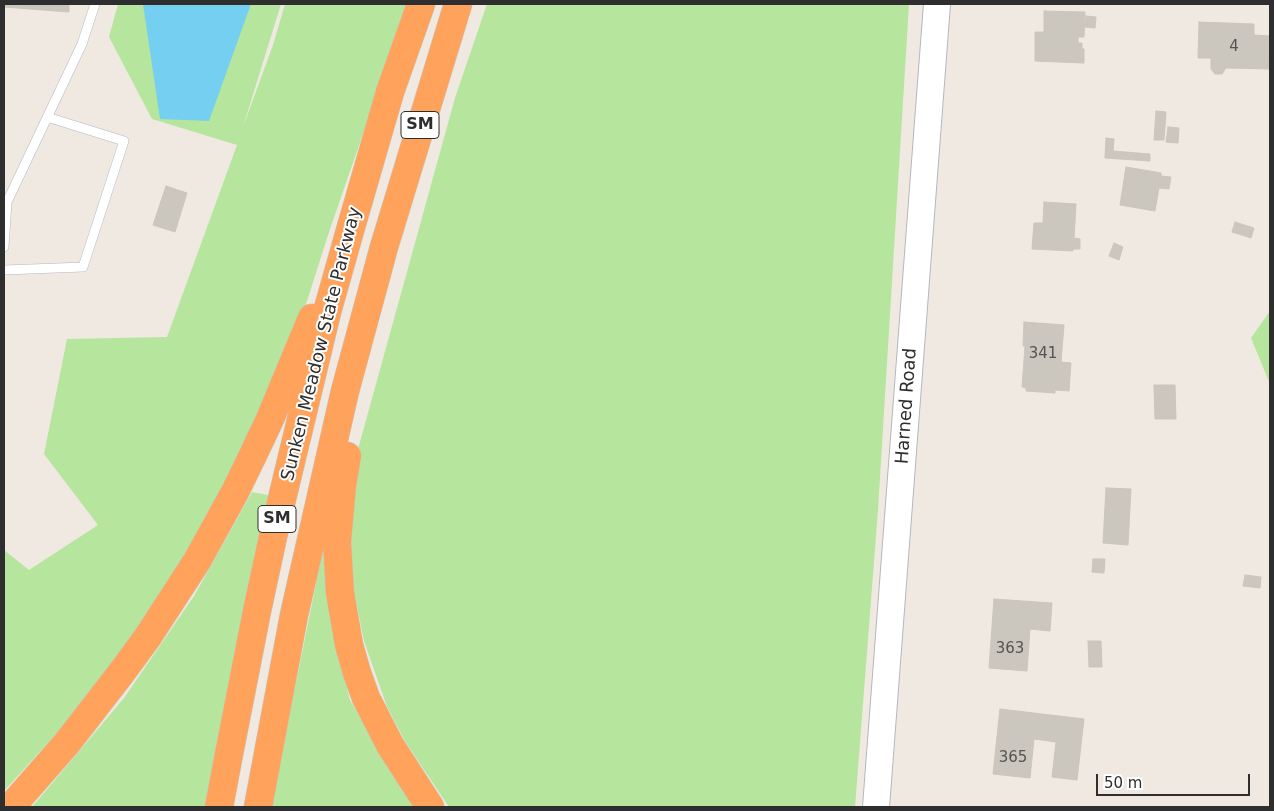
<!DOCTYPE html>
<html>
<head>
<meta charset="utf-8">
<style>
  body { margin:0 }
  #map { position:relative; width:1274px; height:811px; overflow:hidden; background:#efe9e1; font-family:"DejaVu Sans",sans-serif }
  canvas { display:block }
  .frame { position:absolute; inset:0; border:5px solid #2e2e2e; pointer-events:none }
  .scale { position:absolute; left:1096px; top:774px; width:154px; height:22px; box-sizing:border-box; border:2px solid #2e2e2e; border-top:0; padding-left:6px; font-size:15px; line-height:18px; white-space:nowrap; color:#2e2e2e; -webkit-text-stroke:4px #fff; paint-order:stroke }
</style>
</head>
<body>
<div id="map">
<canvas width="1274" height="811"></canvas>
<div class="frame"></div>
<div class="scale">50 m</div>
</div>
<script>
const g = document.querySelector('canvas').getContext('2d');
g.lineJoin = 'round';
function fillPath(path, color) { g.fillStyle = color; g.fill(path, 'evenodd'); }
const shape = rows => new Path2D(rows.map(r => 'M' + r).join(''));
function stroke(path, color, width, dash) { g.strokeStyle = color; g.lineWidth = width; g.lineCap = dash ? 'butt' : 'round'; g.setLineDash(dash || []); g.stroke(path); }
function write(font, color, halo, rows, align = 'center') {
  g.font = font + ' "DejaVu Sans",sans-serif'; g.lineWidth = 4; g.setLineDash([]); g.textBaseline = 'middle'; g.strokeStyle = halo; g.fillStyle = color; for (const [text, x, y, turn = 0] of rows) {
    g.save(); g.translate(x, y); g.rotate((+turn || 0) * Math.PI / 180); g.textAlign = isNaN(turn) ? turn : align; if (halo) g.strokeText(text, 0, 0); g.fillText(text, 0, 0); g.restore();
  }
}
fillPath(shape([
  [118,4,281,4,243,127,273,45,285,4,408,4,329,232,300,323,246,448,160,602,87,700,4,791,4,550,29,570,98,525,44,454,67,339,167,337,237,145,152,119,109,37],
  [487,4,909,4,878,510,855,807,449,807,406,743,387,707,364,641,349,567,349,505,355,460,455,98],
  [1270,311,1270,384,1251,338],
  [252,492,273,496,208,807,32,807,124,698,194,596],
  [325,539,336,645,350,700,384,758,416,807,271,807]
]), '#b6e59e');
fillPath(shape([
  [143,4,251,4,209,121,160,119]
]), '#75cff0');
const building = shape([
  [4,4,69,4,69,12,4,7,4,4],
  [1044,11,1085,12,1084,37,1078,37,1078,43,1082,43,1082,49,1084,49,1084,63,1035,61,1035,32,1044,32,1044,11],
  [1086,16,1096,17,1095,28,1085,27,1086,16],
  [1199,22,1254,24,1254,35,1270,36,1269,69,1226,68,1222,74,1215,74,1211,69,1211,58,1198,58,1199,22],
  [1156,111,1166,112,1164,140,1154,140,1156,111],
  [1168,127,1179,128,1178,143,1166,142,1168,127],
  [1106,138,1114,139,1113,151,1150,154,1150,161,1105,158,1106,138],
  [1126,167,1161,173,1161,176,1171,177,1169,189,1159,188,1155,211,1120,205,1126,167],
  [166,186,187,193,175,232,153,225,166,186],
  [1044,202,1076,204,1074,238,1080,239,1080,249,1073,249,1073,251,1032,249,1034,223,1043,223,1044,202],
  [1235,222,1254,228,1251,238,1232,232,1235,222],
  [1114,243,1123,247,1119,260,1109,256,1114,243],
  [1024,322,1064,325,1061,362,1071,363,1069,391,1055,390,1055,393,1026,391,1026,388,1022,387,1025,346,1023,346,1024,322],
  [1154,385,1175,385,1176,419,1155,419,1154,385],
  [1106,488,1131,489,1128,545,1103,543,1106,488],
  [1093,559,1105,559,1104,573,1092,572,1093,559],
  [1245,575,1261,577,1260,588,1243,586,1245,575],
  [994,599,1052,603,1050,631,1030,629,1027,671,989,668,994,599],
  [1088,641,1101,641,1102,667,1089,667,1088,641],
  [1000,709,1084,719,1077,780,1052,777,1056,742,1034,739,1030,778,993,774,1000,709]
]);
fillPath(building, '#cbc7bf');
stroke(building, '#cbc5ba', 1);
const lane = shape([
  [4,247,7,202,82,44,95,4],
  [4,270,83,267,124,141,47,117]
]);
const secondary = shape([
  [876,807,937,4]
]);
const highway = shape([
  [347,456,342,486,337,542,340,593,349,645,357,673,366,698,390,745,430,807],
  [11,807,67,743,122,672,147,638,197,561,235,492,253,455,270,419,312,318],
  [219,807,228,759,257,611,274,532,327,312,349,234,390,92,421,4],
  [258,807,294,615,345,391,384,247,458,4]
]);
stroke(lane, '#b4b7c1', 10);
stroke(secondary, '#b4b7c1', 28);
stroke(highway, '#c9c9c9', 29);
stroke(lane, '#fff', 9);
stroke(secondary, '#fff', 26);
stroke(highway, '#ffa35c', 28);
write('15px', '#555452', null, [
  ["4",1234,47],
  ["341",1043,354],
  ["363",1010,649],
  ["365",1013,758]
]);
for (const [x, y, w] of [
  [420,125,38],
  [277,519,38]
]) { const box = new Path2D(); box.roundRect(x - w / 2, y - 13.5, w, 27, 4); g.fillStyle = '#fff'; g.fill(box); stroke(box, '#2e2e2e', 1); }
write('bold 16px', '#2e2e2e', null, [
  ["SM",420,125],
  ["SM",277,519]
]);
write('18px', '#2e2e2e', '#fff', [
  ["Sunken Meadow State Parkway",322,344,-76],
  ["Harned Road",907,406,-86]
]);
</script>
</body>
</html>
